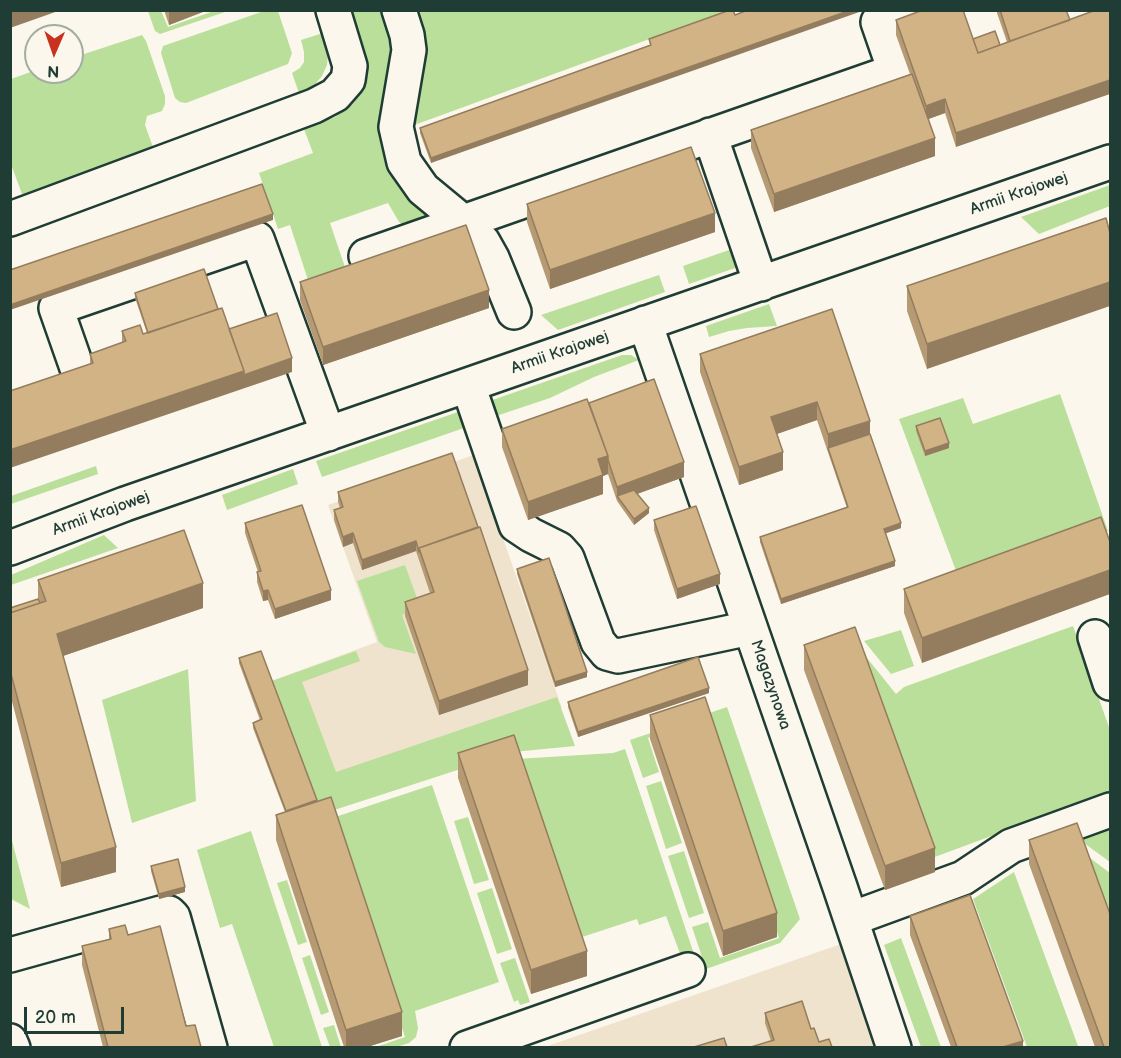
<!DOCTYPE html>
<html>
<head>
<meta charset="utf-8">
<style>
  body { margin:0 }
  #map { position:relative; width:1121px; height:1058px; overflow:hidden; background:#fbf7ec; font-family:"Balsamiq Sans",sans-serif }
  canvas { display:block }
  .frame { position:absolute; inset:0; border:12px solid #1f3d34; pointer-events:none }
  .north { position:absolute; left:24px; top:24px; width:60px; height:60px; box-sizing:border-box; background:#fbf7ec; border:2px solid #a3ada2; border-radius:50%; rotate:182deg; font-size:16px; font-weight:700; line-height:24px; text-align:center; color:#1f3d34 }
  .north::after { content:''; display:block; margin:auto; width:21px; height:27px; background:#c8321e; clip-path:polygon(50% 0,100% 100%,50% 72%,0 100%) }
  .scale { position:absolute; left:24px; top:1007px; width:100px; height:27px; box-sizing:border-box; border:3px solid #1f3d34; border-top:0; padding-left:8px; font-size:18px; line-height:21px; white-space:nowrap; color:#1f3d34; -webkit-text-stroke:4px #fbf7ec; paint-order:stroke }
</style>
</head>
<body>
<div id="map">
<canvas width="1121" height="1058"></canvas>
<div class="frame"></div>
<div class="north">N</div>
<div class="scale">20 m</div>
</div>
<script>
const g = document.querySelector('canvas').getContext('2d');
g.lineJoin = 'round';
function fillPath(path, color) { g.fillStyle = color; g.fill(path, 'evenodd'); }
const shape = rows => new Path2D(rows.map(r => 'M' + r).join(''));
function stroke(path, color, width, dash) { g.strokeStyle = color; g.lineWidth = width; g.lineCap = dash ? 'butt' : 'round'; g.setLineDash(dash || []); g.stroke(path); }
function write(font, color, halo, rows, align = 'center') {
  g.font = font + ' "Balsamiq Sans",sans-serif'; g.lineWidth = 5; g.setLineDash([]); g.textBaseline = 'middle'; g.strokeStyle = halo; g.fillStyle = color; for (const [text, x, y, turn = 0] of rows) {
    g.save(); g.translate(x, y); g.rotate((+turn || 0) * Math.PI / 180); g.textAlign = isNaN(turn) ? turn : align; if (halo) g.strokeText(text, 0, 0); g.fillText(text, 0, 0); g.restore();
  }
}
fillPath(shape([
  [474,455,562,708,374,771,314,796,271,681,377,642,328,505],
  [841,944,876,1047,542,1048]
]), '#efe3cd');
fillPath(shape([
  [148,11,161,11,168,27,214,11,228,11,160,34,155,31],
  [278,11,292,53,288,64,186,103,180,102,175,98,161,53,163,46,264,11],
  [349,11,387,11,395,34,392,76,442,222,410,229,399,222,388,203,330,223,347,273,310,286,290,225,278,229,259,173,313,153,304,129,335,117,353,104,361,89],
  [414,11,726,11,409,127,426,48],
  [323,33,328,54,327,65,322,76,312,88,300,96,292,73,300,68,304,62,304,52,301,40],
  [142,35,146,41,165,96,165,104,162,111,147,116,145,125,154,150,23,197,11,164,11,79,36,70,36,72,72,72,72,58],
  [1110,185,1110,206,1039,234,1021,217],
  [732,249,738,267,689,284,683,266],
  [659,275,665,292,558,330,541,315],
  [769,304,777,326,747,328,729,331,709,337,706,326],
  [622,355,631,355,639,360,594,377,550,398,487,419,481,404],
  [1060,394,1108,531,961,584,899,419,963,398,973,424],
  [458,412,464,428,322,477,316,461],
  [96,466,98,474,11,504,11,496],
  [293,469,298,484,227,510,222,495],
  [104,535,118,548,11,585,11,575],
  [405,565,421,609,402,615,416,654,385,647,379,642,357,581],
  [1073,626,1110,730,1110,792,932,858,863,653,896,694,904,687],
  [901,630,914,666,891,674,864,641],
  [356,651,360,661,302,682,336,772,557,697,575,746,513,752,322,814,272,681],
  [188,669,196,801,132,823,102,700],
  [727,707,800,919,780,943,706,969,692,927,708,922,720,958,779,938,706,719,648,738,659,772,643,778,630,740],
  [625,749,697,963,685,967,666,916,639,925,637,919,576,939,517,759,613,753],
  [661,781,682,843,666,849,646,786],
  [432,785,499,982,415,1011,418,1028,416,1037,409,1043,396,1047,376,1047,405,1037,332,818],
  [468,817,489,880,474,884,454,821],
  [1110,822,1110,862,1081,841,1079,834],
  [251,831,322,1047,274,1047,232,924,220,928,197,850],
  [11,837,30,909,11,899],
  [684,851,704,913,689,918,668,856],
  [1082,852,1110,873,1110,932],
  [1014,872,1078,1046,1027,1047,973,899],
  [287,880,307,942,298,945,277,883],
  [492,888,512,949,497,954,477,893],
  [901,938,941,1047,921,1047,884,945],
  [310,955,329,1012,321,1015,302,958],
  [515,958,530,1002,520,1005,518,1000,514,1002,500,963],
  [334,1025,341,1047,330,1047,323,1028]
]), '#badf9a');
const minor = shape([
  [399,10,407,35,409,50,396,127,404,162,423,189,463,222,483,242,492,258,514,312],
  [710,135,761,284],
  [10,219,314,106,335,95,348,80,350,66,333,10],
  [366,256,895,71,878,22,909,10],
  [645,323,840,887,894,1048],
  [83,385,56,308,257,239,328,434],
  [468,385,516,525,531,535,559,549,567,558,598,642,607,653,618,656,750,628],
  [10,548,125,504,1110,162],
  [1095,637,1110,683],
  [851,919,963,878,1011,846,1110,810],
  [10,955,161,913,169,913,173,917,210,1048],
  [10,1041,13,1048],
  [467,1048,688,970]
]);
stroke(minor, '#1f3d34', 38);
stroke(minor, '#fbf7ec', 33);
fillPath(shape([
  [164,10,208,10,169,25],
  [730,10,431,163,420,133,420,128,650,45,649,39],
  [997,10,1066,10,956,147,945,113,928,119,935,156,774,212,751,148,751,130,910,74,896,35,896,20,1000,45,1007,42,997,13],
  [527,204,715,232,550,289,527,222],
  [1106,218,927,369,907,311,907,286],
  [300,282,489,308,323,365,300,300],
  [135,293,218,309,229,329,292,372,90,364,90,354,122,343,122,331,143,334,147,333,135,298],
  [832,309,870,434,901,528,886,533,895,566,781,604,760,542,760,537,847,508,817,420,777,434,783,470,739,485,700,372,700,354],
  [589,403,684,477,637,494,649,513,634,525,617,501,608,474,603,476,603,494,528,520,502,447,502,429],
  [916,426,949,448,925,456,916,431],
  [452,453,528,685,439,715,405,616,405,602,430,593,416,551,362,570,353,543,343,547,334,520,334,510,340,508,338,502,338,492],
  [654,520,720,584,677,599,654,530],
  [245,523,331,600,275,619,268,600,263,601,257,582,257,572,258,572,245,533],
  [1110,542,922,663,904,613,904,589],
  [517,569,587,677,555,687,517,574],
  [38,580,203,608,63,656,116,872,61,887,10,694,10,608,38,599],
  [804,645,935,872,885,890,804,670],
  [239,658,317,802,402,1036,367,1047,344,1047,276,840,276,815,285,812,253,728,253,723,260,720,239,663],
  [709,693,578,737,568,707,568,702],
  [650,715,777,937,723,956,650,739],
  [458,753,587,976,531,994,458,778],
  [1029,840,1110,1047,1095,1047,1029,864],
  [151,866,185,892,159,899,151,871],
  [910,916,1023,1047,951,1047,910,935],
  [109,929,128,935,186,1026,201,1047,103,1047,82,965,82,946,109,939],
  [765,1013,811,1029,819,1042,771,1041,765,1023]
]), '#b59a73');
fillPath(shape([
  [10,10,61,10,10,28],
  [169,10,208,10,169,25],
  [851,10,865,10,431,163,431,158],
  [1110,80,1110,94,956,147,956,133],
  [945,99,945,113,926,120,926,106],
  [935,138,935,156,774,212,774,194],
  [715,213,715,232,550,289,550,270],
  [273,214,273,220,10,310,10,305],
  [1110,282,1110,306,927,369,927,344],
  [489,290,489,308,323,365,323,347],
  [292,358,292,372,10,468,10,450,244,371],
  [817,402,817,420,771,436,771,417],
  [870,421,870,439,828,448,828,453,828,434],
  [949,443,949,448,925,456,925,451],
  [783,452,783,470,739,485,739,467],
  [608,456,608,474,603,476,603,494,528,520,528,502,598,459],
  [684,462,684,477,620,500,617,496,617,501,617,487],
  [649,508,649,513,634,525,634,519],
  [901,523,901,528,884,534,884,529],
  [353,533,353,543,343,547,343,537],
  [416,541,416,551,362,570,362,560],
  [895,561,895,566,781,604,781,599],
  [1110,570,1110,594,922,663,922,638],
  [720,574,720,584,677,599,677,589],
  [203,583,203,608,57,658,57,634],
  [268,590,268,600,263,601,263,591],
  [331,590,331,600,275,619,275,609],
  [528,670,528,685,439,715,439,701],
  [587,672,587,677,555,687,555,682],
  [709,688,709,693,578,737,578,732],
  [116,847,116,872,61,887,61,863],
  [935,848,935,872,885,890,885,866],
  [185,887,185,892,159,899,159,894],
  [777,913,777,937,723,956,723,931],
  [587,951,587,976,531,994,531,970],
  [402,1012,402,1036,367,1047,346,1047,346,1030],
  [1023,1041,1023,1047,1003,1047]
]), '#937d5e');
const building = shape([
  [730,10,733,10,735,15,748,10,851,10,431,158,420,128,651,45,649,39,730,10],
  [923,10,963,10,978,53,1096,10,1110,10,1110,80,956,133,945,99,926,106,896,20,923,10],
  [1000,10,1066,10,1070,20,1010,41,1000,10],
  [995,31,1000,45,978,53,973,39,995,31],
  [912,74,935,138,774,194,751,130,912,74],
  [691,147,715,213,550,270,527,204,691,147],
  [262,184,273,214,10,305,10,270,262,184],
  [1106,218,1110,233,1110,282,927,344,907,286,1106,218],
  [466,225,489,290,323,347,300,282,466,225],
  [204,269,218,309,148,333,135,293,204,269],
  [222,308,244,371,10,450,10,391,93,363,90,354,126,341,122,331,140,325,143,334,222,308],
  [832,309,870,421,828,434,817,402,771,417,783,452,739,467,700,354,832,309],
  [277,313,292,358,244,375,244,371,229,329,277,313],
  [654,379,684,462,617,487,608,460,608,456,589,403,654,379],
  [587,399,608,456,598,459,603,475,528,502,502,429,587,399],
  [940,418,949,443,925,451,916,426,940,418],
  [870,434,901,523,884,529,895,561,781,599,760,537,848,507,828,448,870,434],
  [452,453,478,527,419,548,419,552,416,541,362,560,353,533,343,537,334,510,343,507,338,492,452,453],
  [634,490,649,508,634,519,617,496,634,490],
  [302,505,331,590,275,609,268,590,263,591,257,572,261,571,245,523,302,505],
  [696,506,720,574,677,589,654,520,696,506],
  [1101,517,1110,542,1110,570,922,638,904,589,1101,517],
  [480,527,528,670,439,701,405,602,434,592,419,548,480,527],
  [184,530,203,583,57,634,116,847,61,863,10,670,10,613,46,601,38,580,184,530],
  [549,558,587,672,555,682,517,569,549,558],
  [38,599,40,603,10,613,10,608,38,599],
  [855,627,935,848,885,866,804,645,855,627],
  [261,651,317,800,286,811,253,723,262,719,239,658,261,651],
  [698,657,709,688,578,732,568,702,698,657],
  [705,697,777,913,723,931,650,715,705,697],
  [514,735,587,951,531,970,458,753,514,735],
  [331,797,402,1012,346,1030,276,815,331,797],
  [1077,823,1110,914,1110,1047,1104,1047,1029,840,1077,823],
  [178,859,185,887,159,894,151,866,178,859],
  [970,895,1023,1041,1003,1047,957,1047,910,916,970,895],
  [125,925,128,935,160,926,186,1026,195,1025,201,1047,108,1047,82,946,111,939,109,929,125,925],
  [802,1001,811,1029,814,1028,819,1042,829,1039,832,1047,751,1047,774,1040,765,1013,802,1001],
  [724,1038,727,1047,694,1047,724,1038]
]);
fillPath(building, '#d2b386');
stroke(building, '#937d5e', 1.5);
write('16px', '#1f3d34', '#fbf7ec', [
  ["Armii Krajowej",1019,194,-19],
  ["Armii Krajowej",560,353,-19],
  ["Armii Krajowej",101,514,-20],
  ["Magazynowa",770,685,71]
]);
</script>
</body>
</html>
